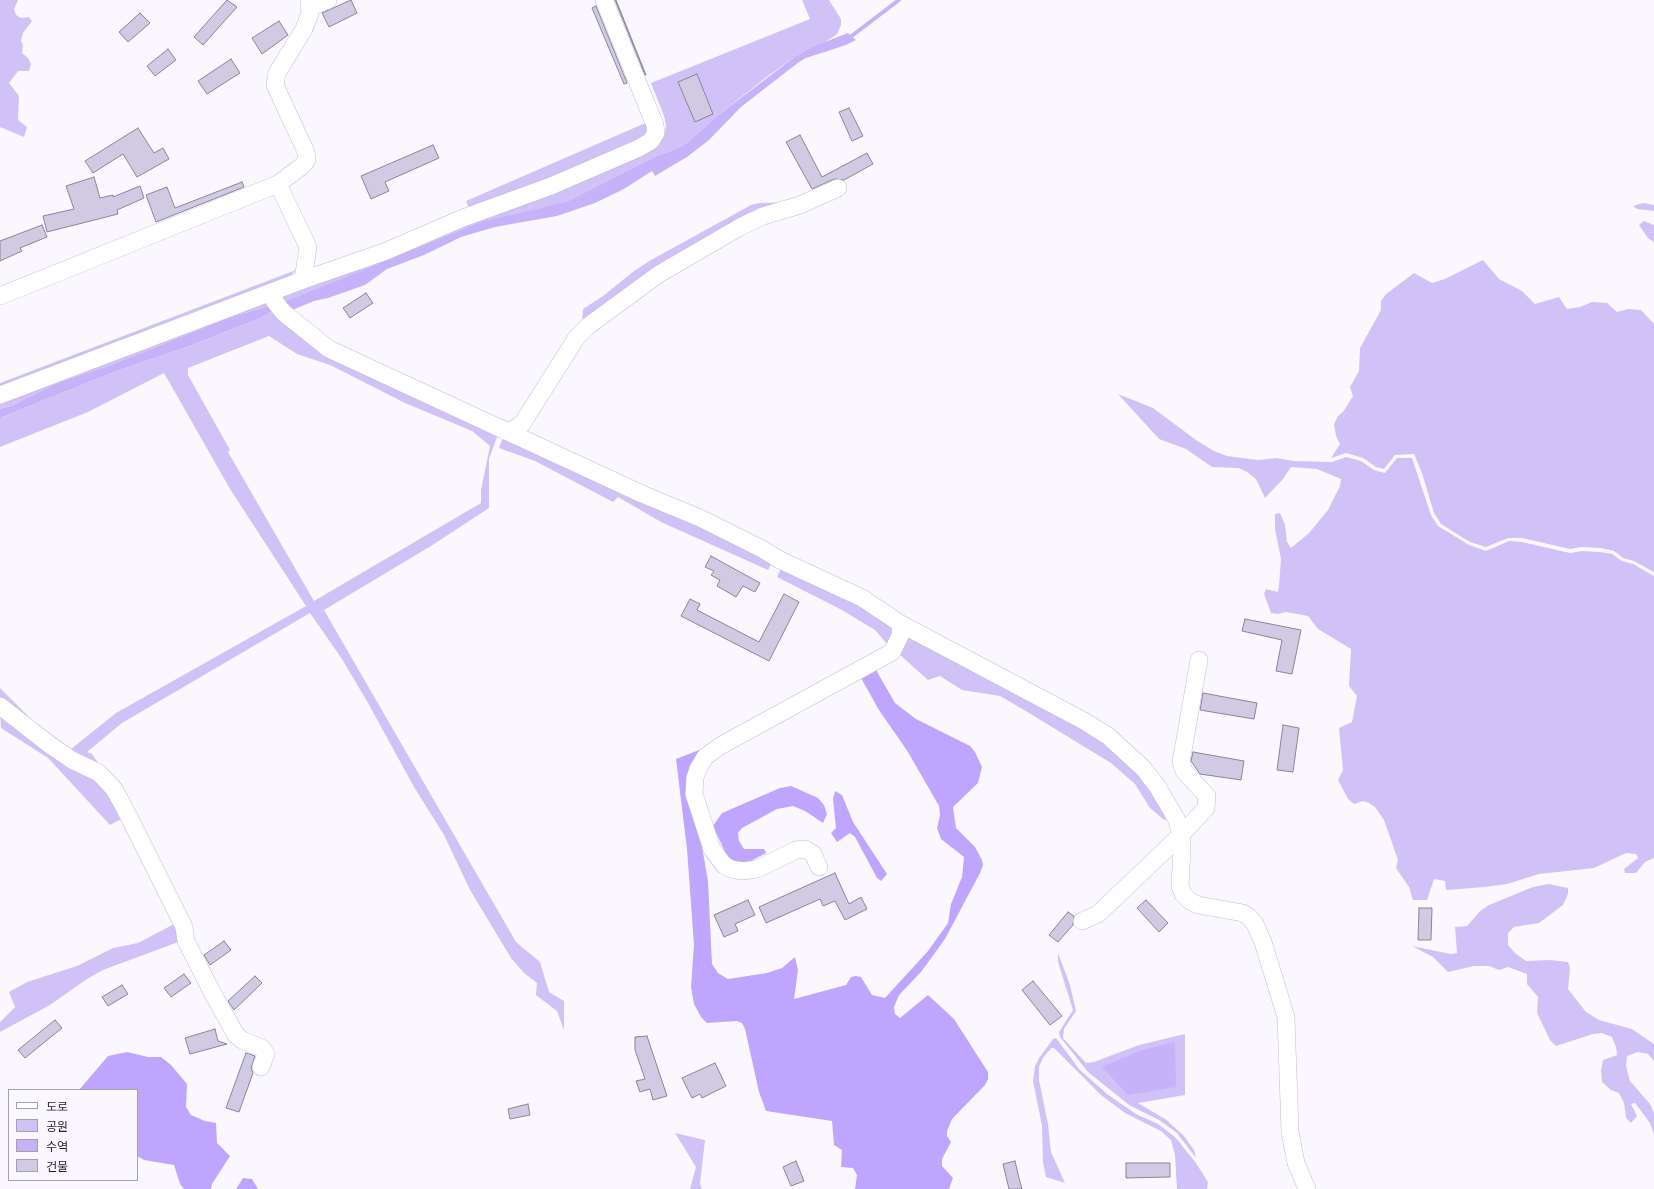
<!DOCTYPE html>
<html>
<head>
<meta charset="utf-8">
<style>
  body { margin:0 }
  #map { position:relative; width:1654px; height:1189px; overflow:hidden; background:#faf8fe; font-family:Lora,"Noto Sans KR",serif }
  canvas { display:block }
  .legend { position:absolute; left:8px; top:1089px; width:130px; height:92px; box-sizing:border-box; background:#faf8fe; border:1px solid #a3a1a8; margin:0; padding:5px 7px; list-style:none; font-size:12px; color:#211e27 }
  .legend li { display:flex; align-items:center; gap:8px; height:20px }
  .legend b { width:20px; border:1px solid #a3a1a8 }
</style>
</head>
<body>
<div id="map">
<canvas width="1654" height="1189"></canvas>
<ul class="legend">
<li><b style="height:5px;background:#fff"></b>도로</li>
<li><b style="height:11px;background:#d0c2f6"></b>공원</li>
<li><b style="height:11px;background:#c6b2f9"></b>수역</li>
<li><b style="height:11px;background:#d1cae3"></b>건물</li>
</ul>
</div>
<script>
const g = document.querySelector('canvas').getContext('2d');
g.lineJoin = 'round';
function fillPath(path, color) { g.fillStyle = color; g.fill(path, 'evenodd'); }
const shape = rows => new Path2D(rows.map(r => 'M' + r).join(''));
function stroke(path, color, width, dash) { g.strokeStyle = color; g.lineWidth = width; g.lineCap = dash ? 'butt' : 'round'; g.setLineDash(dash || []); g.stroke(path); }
fillPath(shape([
  [0,0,18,0,14,9,16,15,21,18,29,17,32,21,23,33,21,41,23,45,22,53,28,58,31,64,29,71,18,71,9,83,19,96,18,120,27,127,24,137,0,127],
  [802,0,829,0,841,19,841,25,837,34,824,43,812,47,796,56,768,76,717,116,683,146,654,157,568,201,534,211,483,221,281,303,281,296,661,140,665,133,666,125,664,116,651,83,810,19],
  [649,123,651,132,641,143,469,208,466,201,643,124],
  [802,202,582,325,583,309,603,296,634,271,651,260,751,205,759,203],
  [1643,203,1654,205,1654,211,1637,209,1633,206],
  [1644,221,1654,225,1654,242,1648,238,1639,225],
  [1483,260,1499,279,1522,291,1535,304,1559,297,1567,309,1580,307,1592,302,1607,303,1617,312,1628,309,1641,310,1654,324,1654,572,1634,561,1623,558,1614,551,1601,548,1581,547,1570,549,1522,538,1508,538,1486,547,1470,542,1441,524,1434,513,1422,473,1414,454,1395,455,1384,469,1376,467,1363,458,1346,453,1331,458,1340,444,1336,436,1334,424,1338,416,1343,412,1353,396,1350,387,1359,371,1360,348,1381,310,1381,301,1386,294,1414,273,1432,283,1445,279],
  [296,270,289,277,0,390,0,383],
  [262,301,268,306,228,318,108,366,59,382,11,406,0,409,0,400],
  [272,311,494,431,497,437,489,459,489,508,431,546,324,610,516,942,540,962,549,992,564,1001,564,1030,557,1011,536,995,537,983,524,973,511,958,470,890,444,835,414,787,368,703,342,659,310,613,122,723,87,752,92,754,113,784,0,702,0,688,31,719,71,749,116,713,306,606,230,489,164,373,88,412,0,447,0,418,114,372,184,348,261,318],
  [269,336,297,354,330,365,405,403,472,431,490,446,481,490,481,503,314,601,228,452,230,450,188,375,188,368],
  [1118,394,1153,408,1196,440,1214,451,1227,456,1258,460,1277,458,1293,461,1332,462,1346,457,1361,461,1374,470,1385,473,1397,458,1412,458,1431,515,1438,526,1469,545,1486,551,1509,541,1522,542,1570,553,1582,551,1600,552,1612,554,1622,561,1633,564,1654,576,1654,858,1645,862,1636,873,1625,873,1624,869,1638,858,1636,854,1626,853,1594,868,1539,874,1507,884,1485,887,1446,890,1445,881,1434,879,1427,900,1413,900,1409,887,1396,868,1398,860,1384,820,1375,807,1369,803,1363,801,1354,804,1348,799,1338,780,1343,770,1339,728,1352,722,1357,696,1349,686,1351,649,1318,629,1308,616,1286,612,1278,614,1271,613,1264,594,1266,589,1278,592,1279,585,1281,559,1275,529,1275,514,1280,513,1285,525,1287,542,1291,548,1309,533,1328,510,1340,486,1341,479,1317,469,1291,467,1283,479,1265,498,1256,479,1247,472,1239,468,1212,467,1186,449,1159,439],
  [506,437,773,561,768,570,661,522,618,497,613,502,535,461,499,448,502,440],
  [782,567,868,610,893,628,895,636,887,644,875,630,840,609,777,577],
  [910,636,1095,733,1132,763,1171,821,1163,819,1150,808,1135,784,1111,763,1024,710,1000,696,962,690,940,676,928,680,899,654,906,638],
  [0,711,101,785,123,818,110,825,48,758,1,728],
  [1549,884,1568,888,1568,894,1563,905,1539,923,1514,927,1508,933,1508,945,1515,953,1526,961,1550,960,1568,962,1570,968,1568,989,1586,1012,1599,1020,1632,1029,1654,1044,1654,1061,1648,1054,1638,1052,1627,1056,1626,1066,1630,1081,1650,1104,1654,1113,1654,1135,1650,1123,1635,1103,1631,1104,1637,1116,1631,1123,1626,1118,1624,1103,1619,1093,1611,1090,1602,1082,1601,1070,1603,1060,1617,1055,1616,1047,1612,1037,1602,1033,1593,1034,1556,1046,1550,1040,1537,1013,1538,997,1527,984,1527,974,1508,967,1499,970,1489,966,1474,966,1448,972,1433,957,1412,946,1451,954,1457,953,1455,927,1467,926,1480,911,1489,905,1533,887],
  [178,922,181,941,103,970,87,979,50,1005,0,1032,0,1022,15,1007,9,992,27,982,77,966,113,948,138,943],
  [1058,953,1070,985,1076,1011,1064,1029,1063,1038,1086,1063,1094,1062,1139,1045,1185,1034,1185,1095,1138,1103,1165,1119,1171,1124,1184,1136,1194,1150,1196,1158,1177,1133,1159,1120,1129,1105,1088,1072,1060,1037,1059,1032,1073,1010,1058,962],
  [1056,1038,1079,1069,1107,1094,1136,1114,1158,1124,1175,1137,1196,1163,1208,1182,1207,1189,1177,1189,1175,1155,1171,1140,1161,1131,1125,1113,1101,1095,1054,1048,1051,1048,1043,1058,1039,1067,1039,1080,1048,1124,1051,1152,1065,1183,1046,1177,1043,1163,1042,1126,1033,1081,1035,1066,1039,1058,1053,1039],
  [675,1133,705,1140,700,1184,702,1189,690,1189,696,1167]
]), '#d0c2f6');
fillPath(shape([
  [876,670,895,703,916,719,970,746,975,752,982,767,978,783,953,807,956,828,975,847,982,860,983,865,980,873,945,939,921,972,899,995,894,1007,895,1014,900,1018,928,995,954,1019,988,1072,988,1079,985,1085,952,1119,947,1131,947,1136,951,1142,942,1159,942,1166,953,1178,949,1189,855,1189,857,1175,853,1168,841,1167,842,1150,834,1145,832,1121,766,1111,759,1092,745,1029,742,1023,737,1021,707,1023,701,1017,694,1004,691,987,694,945,687,849,676,759,717,743,694,801,708,881,712,964,718,973,728,979,767,973,782,968,795,957,798,970,794,999,846,985,851,977,856,976,861,977,872,995,885,998,928,951,948,923,951,904,962,877,964,857,941,839,937,828,940,815,939,806,908,752,879,710,861,678],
  [791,786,818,798,824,805,827,814,823,823,805,811,793,806,777,809,742,828,738,833,739,841,744,849,764,849,766,853,747,863,735,862,727,856,713,826,722,813,780,788],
  [835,791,842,795,853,822,887,874,881,881,877,878,855,837,850,833,837,842,831,833,836,828,833,799],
  [127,1052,148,1057,161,1057,171,1065,187,1084,186,1107,191,1115,205,1121,216,1123,217,1143,230,1156,212,1184,211,1189,184,1189,180,1184,174,1165,144,1160,137,1156,137,1090,79,1090,108,1056],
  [243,1178,252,1179,258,1189,236,1189]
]), '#bfa5fe');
fillPath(shape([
  [848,33,856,40,846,45,806,58,799,62,741,107,709,140,687,157,655,176,652,171,624,189,595,203,557,216,495,227,461,237,424,255,387,269,365,285,328,298,314,301,290,311,281,303,483,221,534,210,568,201,654,157,683,146,717,116,796,56,812,47],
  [268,306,272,311,261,318,184,348,114,372,0,418,0,409,11,406,59,382,108,366,228,318],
  [1175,1042,1176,1087,1128,1095,1102,1067,1139,1051]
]), '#c6b2f9');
stroke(shape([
  [849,38,899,0]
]), '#c6b2f9', 4);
const building = shape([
  [227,0,237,7,203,45,194,37,227,0],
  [351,0,357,13,329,27,322,13,351,0],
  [615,0,616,0,646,75,645,75,615,0],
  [596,6,627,83,624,84,592,8,596,6],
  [140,13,150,23,128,42,119,32,140,13],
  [279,21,288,35,262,54,252,38,279,21],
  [168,49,176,60,155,76,147,66,168,49],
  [231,59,240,73,207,94,198,81,231,59],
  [697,74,713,114,695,122,678,82,697,74],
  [849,108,863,136,852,141,839,112,849,108],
  [138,128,154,153,163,148,169,159,137,177,123,154,93,173,85,161,138,128],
  [800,135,822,177,867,153,873,164,844,180,834,179,812,189,786,142,800,135],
  [433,145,439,158,385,182,389,191,371,199,361,176,433,145],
  [94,177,100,198,113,195,113,197,140,186,144,198,117,210,118,214,47,232,43,216,74,209,66,186,94,177],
  [242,182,244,187,156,222,146,195,167,187,175,208,242,182],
  [42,225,47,237,20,248,22,251,0,261,0,241,42,225],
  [366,293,373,303,350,318,343,308,366,293],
  [711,556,760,583,755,592,743,586,736,597,717,586,720,580,711,575,714,571,705,567,711,556],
  [784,594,799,602,769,661,681,616,690,599,700,604,697,610,759,642,784,594],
  [1245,619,1301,630,1292,674,1276,671,1282,640,1242,631,1245,619],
  [1203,693,1257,703,1254,719,1200,710,1203,693],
  [1283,725,1299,728,1293,772,1277,770,1283,725],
  [1193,752,1244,761,1241,780,1200,774,1191,761,1193,752],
  [835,873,849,904,861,897,867,909,845,920,835,901,823,906,820,899,766,923,759,907,835,873],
  [748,900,755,915,735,924,738,931,724,937,714,915,748,900],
  [1146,900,1168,923,1159,932,1137,908,1146,900],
  [1419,908,1432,908,1431,940,1418,940,1419,908],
  [1068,912,1074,916,1073,925,1058,942,1049,935,1068,912],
  [224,941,231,950,210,965,204,955,224,941],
  [184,974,191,983,171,997,164,988,184,974],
  [255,976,262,983,234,1010,228,1001,255,976],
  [1033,981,1062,1016,1050,1025,1022,990,1033,981],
  [122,985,128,994,108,1006,102,997,122,985],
  [55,1020,62,1028,25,1058,18,1050,55,1020],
  [215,1029,218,1041,227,1044,190,1054,185,1038,215,1029],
  [647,1036,667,1096,653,1100,650,1089,640,1092,636,1081,645,1079,635,1050,635,1037,647,1036],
  [246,1053,255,1056,251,1068,253,1073,239,1112,226,1108,246,1053],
  [715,1063,726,1086,702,1098,700,1094,692,1098,682,1078,715,1063],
  [528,1104,530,1115,510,1119,508,1109,528,1104],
  [796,1161,804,1181,791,1186,783,1167,796,1161],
  [1015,1161,1019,1178,1022,1189,1009,1189,1003,1164,1015,1161],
  [1126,1163,1170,1163,1170,1177,1126,1178,1126,1163]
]);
fillPath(building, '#d1cae3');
stroke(building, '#89849a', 1);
const street = shape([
  [310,7,328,0],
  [278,184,308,247,303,280],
  [272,292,275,302,284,313,329,349,642,494,700,518,762,549,780,560,862,598,901,624,1084,721,1108,736,1144,769,1157,786,1177,820,1181,835,1182,849,1180,886,1183,894,1190,901,1198,905,1243,913,1249,917,1255,924,1263,942,1286,1017,1290,1132,1296,1163,1307,1189],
  [0,296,278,184,302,166,307,160,306,152,275,85,277,73,304,29,310,13,309,0],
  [0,395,303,280,384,252,463,218,551,186,639,148,651,141,656,133,655,125,604,0],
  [505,431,514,429,522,424,577,337,588,326,659,274,740,227,763,216,800,205,838,188],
  [0,706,50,745,72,760,99,773,114,789,125,809,184,927,186,941,212,992,236,1035,242,1040,262,1048,266,1054,261,1067],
  [819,867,813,854,805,849,796,850,757,869,743,871,731,869,724,865,712,849,694,794,695,778,698,769,705,757,720,746,892,652,900,636,901,624],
  [1082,921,1098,914,1181,835,1206,808,1207,796,1184,771,1181,762,1199,660]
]);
stroke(street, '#c2bcd4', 18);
stroke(street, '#fff', 17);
</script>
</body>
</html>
